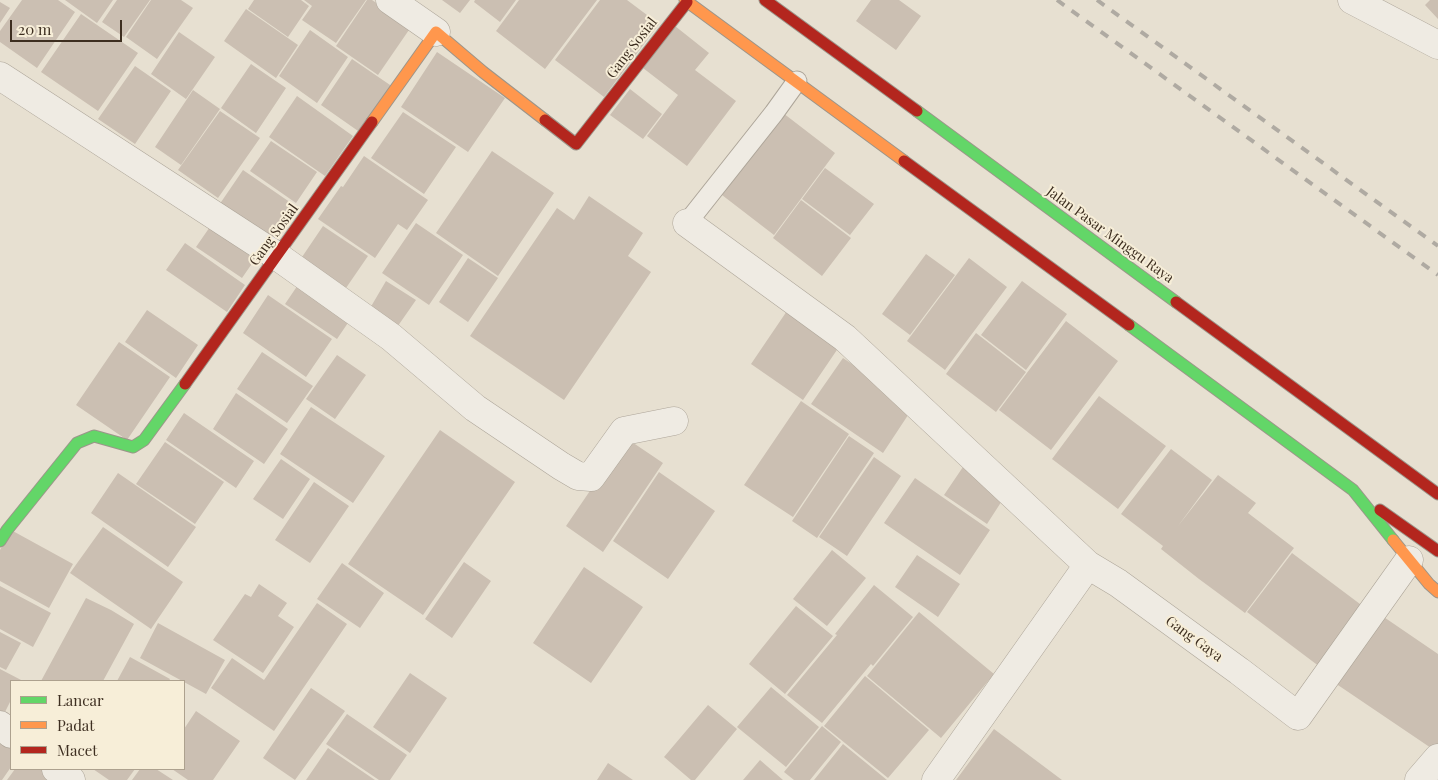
<!DOCTYPE html>
<html>
<head>
<meta charset="utf-8">
<style>
  body { margin:0 }
  #map { position:relative; width:1438px; height:780px; overflow:hidden; background:#e7e0d1; font-family:"Playfair Display",serif }
  canvas { display:block }
  .legend { position:absolute; left:10px; top:680px; width:175px; height:90px; box-sizing:border-box; background:#f7eed8; border:1px solid #ada18e; margin:0; padding:6px 9px; list-style:none; font-size:15px; color:#3d2e20 }
  .legend li { display:flex; align-items:center; gap:10px; height:25px }
  .legend b { width:25px; border:1px solid #ada18e }
  .scale { position:absolute; left:10px; top:20px; width:112px; height:22px; box-sizing:border-box; border:2px solid #3d2e20; border-top:0; padding-left:6px; font-size:15px; line-height:18px; white-space:nowrap; color:#3d2e20; -webkit-text-stroke:4px #f7eed8; paint-order:stroke }
</style>
</head>
<body>
<div id="map">
<canvas width="1438" height="780"></canvas>
<ul class="legend">
<li><b style="height:6px;background:#63d668"></b>Lancar</li>
<li><b style="height:6px;background:#ff974d"></b>Padat</li>
<li><b style="height:6px;background:#b3261e"></b>Macet</li>
</ul>
<div class="scale">20 m</div>
</div>
<script>
const g = document.querySelector('canvas').getContext('2d');
g.lineJoin = 'round';
function fillPath(path, color) { g.fillStyle = color; g.fill(path, 'evenodd'); }
const shape = rows => new Path2D(rows.map(r => 'M' + r).join(''));
function stroke(path, color, width, dash) { g.strokeStyle = color; g.lineWidth = width; g.lineCap = dash ? 'butt' : 'round'; g.setLineDash(dash || []); g.stroke(path); }
function write(font, color, halo, rows, align = 'center') {
  g.font = font + ' "Playfair Display",serif'; g.lineWidth = 4; g.setLineDash([]); g.textBaseline = 'middle'; g.strokeStyle = halo; g.fillStyle = color; for (const [text, x, y, turn = 0] of rows) {
    g.save(); g.translate(x, y); g.rotate((+turn || 0) * Math.PI / 180); g.textAlign = isNaN(turn) ? turn : align; if (halo) g.strokeText(text, 0, 0); g.fillText(text, 0, 0); g.restore();
  }
}
fillPath(shape([
  [22,0,58,0,75,12,37,68,0,42,0,31],
  [65,0,113,0,97,23],
  [117,0,150,0,124,37,102,22],
  [151,0,181,0,193,8,157,59,126,37],
  [254,0,301,0,309,6,288,37,248,9],
  [304,0,366,0,336,43,302,20,312,6],
  [367,0,372,0,411,27,378,75,336,46],
  [442,0,470,0,460,13],
  [475,0,516,0,500,22,474,2],
  [519,0,597,0,545,69,496,31],
  [600,0,627,0,659,24,604,97,555,60],
  [871,0,899,0,921,16,896,50,856,21],
  [1430,0,1438,0,1438,19,1425,5],
  [0,2,10,8,0,23],
  [246,9,298,45,276,78,224,41],
  [81,14,138,53,98,111,41,72],
  [675,26,709,53,695,70,736,101,687,166,647,136,678,95,643,68],
  [310,30,348,57,317,103,279,76],
  [179,32,215,57,186,99,151,74],
  [437,52,505,98,468,152,401,107],
  [352,59,393,87,361,133,321,105],
  [251,64,286,88,256,133,221,108],
  [135,66,171,91,135,144,98,119],
  [630,89,662,114,643,139,610,115],
  [193,90,220,109,181,165,155,147],
  [297,96,353,136,325,176,269,137],
  [220,111,260,138,218,198,178,170],
  [403,112,456,147,424,194,371,158],
  [783,113,835,153,774,235,722,195],
  [271,141,317,172,296,203,250,171],
  [492,151,554,193,498,276,436,233],
  [364,156,428,200,407,230,398,224,375,258,318,219,341,186,343,187],
  [825,168,874,204,850,235,802,199],
  [243,170,297,207,270,245,217,208],
  [589,196,643,233,628,256,651,272,564,400,470,336,557,208,574,220],
  [801,200,851,238,822,276,773,238],
  [214,221,260,252,242,278,196,247],
  [416,223,463,255,429,305,382,273],
  [323,226,368,256,346,288,302,257],
  [185,243,245,285,227,312,166,270],
  [926,254,955,275,910,335,882,314],
  [468,258,498,278,468,322,439,302],
  [969,258,1007,287,945,370,907,341],
  [302,279,354,314,337,339,285,304],
  [386,281,416,300,393,333,366,315],
  [1022,281,1067,314,1026,370,981,335],
  [268,295,332,339,306,377,243,333],
  [791,305,843,341,803,400,751,364],
  [147,310,198,345,176,378,125,342],
  [1066,321,1118,361,1051,450,999,410],
  [976,333,1026,372,996,412,946,374],
  [119,342,170,377,127,440,76,405],
  [262,352,313,386,287,423,237,389],
  [337,355,366,375,335,419,306,399],
  [843,358,914,406,883,453,811,404],
  [236,393,288,429,264,464,213,429],
  [1099,396,1166,446,1118,509,1052,459],
  [801,401,849,434,793,517,744,485],
  [311,407,385,456,353,503,280,454],
  [184,413,254,461,236,488,166,440],
  [440,430,515,482,423,615,348,564],
  [849,436,874,453,817,538,792,521],
  [626,438,663,463,603,552,566,526],
  [165,442,224,482,195,524,136,484],
  [1171,449,1212,480,1178,526,1218,475,1256,503,1248,513,1294,548,1245,613,1199,579,1161,549,1163,546,1121,514],
  [874,457,901,476,847,556,819,537],
  [281,459,310,479,283,519,253,499],
  [965,464,1007,493,987,524,944,495],
  [659,472,715,511,668,579,613,541],
  [118,473,196,527,168,567,91,513],
  [915,478,990,530,960,575,884,523],
  [314,482,349,506,310,563,275,540],
  [103,527,183,582,151,629,70,573],
  [11,530,73,564,49,608,0,581,0,550],
  [832,550,866,578,827,626,793,599],
  [1292,553,1368,610,1324,670,1247,612],
  [917,555,960,584,938,617,895,587],
  [464,562,491,581,452,638,425,619],
  [342,563,384,593,360,628,317,599],
  [584,567,643,607,591,683,533,643],
  [259,584,287,603,278,616,294,627,263,673,213,640,245,594,251,597],
  [874,585,913,617,873,666,871,664,822,723,787,695,837,635,835,634],
  [0,586,51,613,33,647,0,629],
  [86,598,111,610,134,624,103,681,41,681],
  [317,603,347,624,274,731,211,688,232,658,264,680],
  [796,606,833,636,785,694,749,664],
  [1375,611,1438,654,1438,744,1434,750,1329,679],
  [919,612,994,674,941,738,867,676],
  [158,623,225,660,206,694,140,658],
  [0,632,21,643,6,670,0,667],
  [130,657,170,679,169,681,117,681],
  [0,669,23,681,11,681,11,700,2,718,0,717],
  [410,673,447,698,410,753,373,727],
  [865,676,929,730,888,778,824,726],
  [771,687,819,727,786,767,737,727],
  [311,688,345,711,295,780,263,758],
  [708,705,737,729,695,780,691,780,664,757],
  [196,711,240,741,213,780,188,780,172,769,184,769,184,729],
  [347,714,407,755,390,780,379,780,326,744],
  [822,726,841,742,810,780,794,780,784,772],
  [994,729,1062,780,956,780],
  [0,741,11,748,11,767,2,780,0,780],
  [843,744,887,780,814,780],
  [328,748,375,780,306,780],
  [760,760,783,780,743,780],
  [608,763,633,780,597,780],
  [15,769,41,769,51,776,48,780,7,780],
  [93,769,135,769,127,780,109,780],
  [140,769,156,769,173,780,132,780]
]), '#cbbfb2');
const lane = shape([
  [687,223,774,113,797,81]
]);
const street = shape([
  [390,0,436,32],
  [1352,0,1438,45],
  [0,76,277,256,391,337,475,408,561,466,578,476,591,477,624,431,674,421],
  [687,223,845,338,1088,565,1118,583,1239,671,1298,716,1409,560],
  [0,725,11,734],
  [56,769,71,780],
  [936,780,1088,565],
  [1419,780,1438,758]
]);
const fast = shape([
  [917,111,1176,302],
  [1129,325,1353,490,1393,540],
  [0,541,7,530,77,443,94,436,133,447,144,440,185,384]
]);
const slow = shape([
  [685,0,904,161],
  [372,122,436,32,483,72,545,120],
  [1393,540,1429,584,1438,592]
]);
const jam = shape([
  [765,0,917,111],
  [545,120,576,144,687,2],
  [904,161,1129,325],
  [1176,302,1438,494],
  [185,384,372,122],
  [1380,510,1438,551]
]);
stroke(lane, '#ada599', 21);
stroke(street, '#ada599', 29);
stroke(fast, '#9c958a', 13);
stroke(slow, '#9c958a', 13);
stroke(jam, '#9c958a', 13);
stroke(lane, '#efebe3', 19);
stroke(street, '#efebe3', 28);
stroke(fast, '#63d668', 11);
stroke(slow, '#ff974d', 11);
stroke(jam, '#b3261e', 11);
stroke(shape([
  [1057,0,1438,275],
  [1097,0,1438,246]
]), '#afaaa2', 4, [9, 9]);
write('14px', '#3d2e20', '#f7eed8', [
  ["Gang Sosial",632,48,-52],
  ["Gang Sosial",274,235,-54],
  ["Jalan Pasar Minggu Raya",1110,235,36],
  ["Gang Gaya",1194,639,36]
]);
</script>
</body>
</html>
